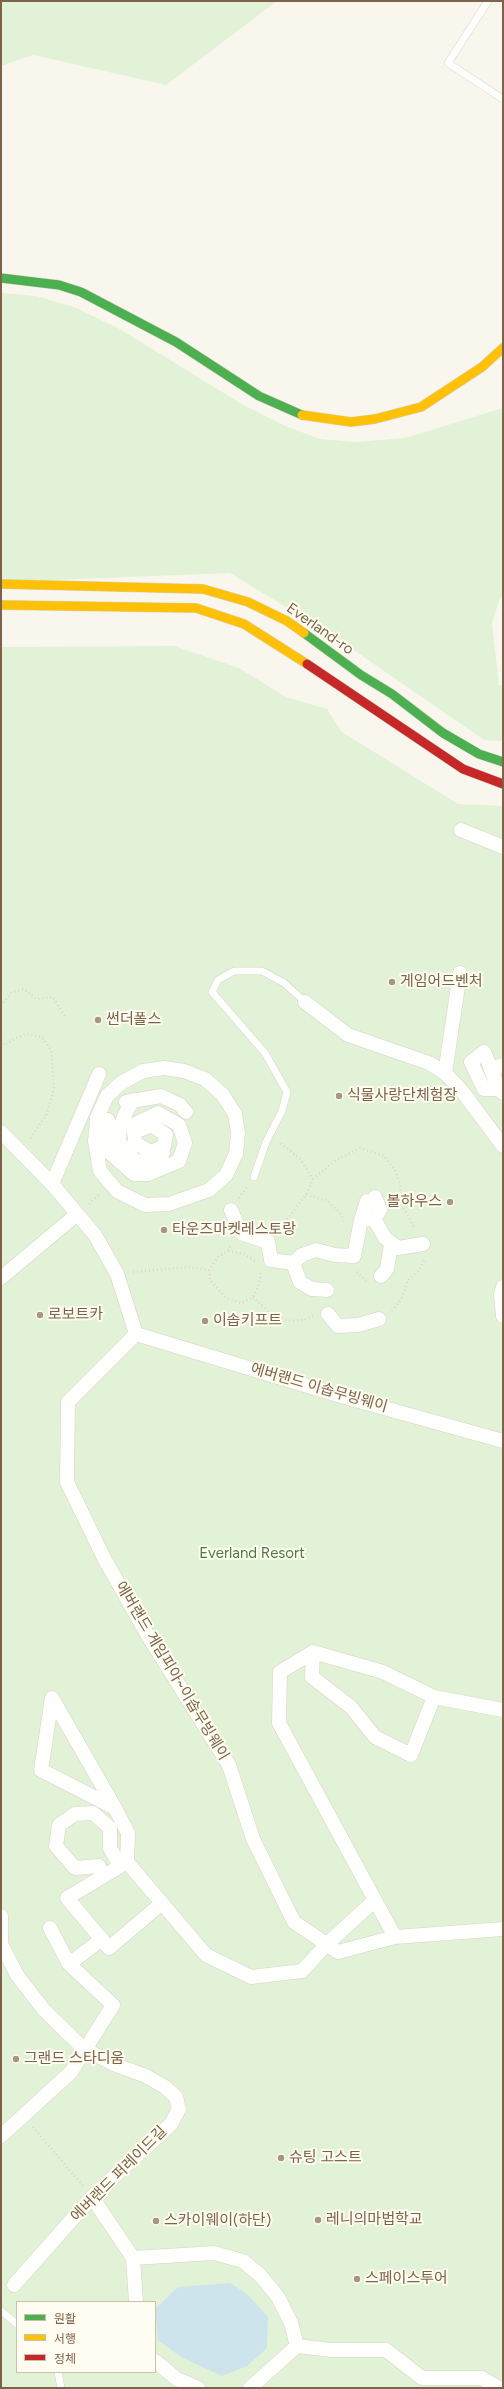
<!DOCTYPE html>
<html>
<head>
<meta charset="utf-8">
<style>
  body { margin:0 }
  #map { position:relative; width:504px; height:2389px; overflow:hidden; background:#f9f6ee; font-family:Figtree,"Noto Sans KR",sans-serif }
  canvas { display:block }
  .frame { position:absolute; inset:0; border:2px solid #7d6349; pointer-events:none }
  .legend { position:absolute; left:16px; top:2301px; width:140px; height:72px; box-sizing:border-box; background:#fffcf2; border:1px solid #cbbfae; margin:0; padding:5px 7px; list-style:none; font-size:12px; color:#7d6349 }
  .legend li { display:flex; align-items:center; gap:8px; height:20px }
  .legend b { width:20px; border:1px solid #cbbfae }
</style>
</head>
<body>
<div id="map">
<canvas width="504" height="2389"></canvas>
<div class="frame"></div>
<ul class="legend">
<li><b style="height:5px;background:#4caf50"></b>원활</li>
<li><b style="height:5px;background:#ffc107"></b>서행</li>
<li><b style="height:5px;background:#c62828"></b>정체</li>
</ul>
</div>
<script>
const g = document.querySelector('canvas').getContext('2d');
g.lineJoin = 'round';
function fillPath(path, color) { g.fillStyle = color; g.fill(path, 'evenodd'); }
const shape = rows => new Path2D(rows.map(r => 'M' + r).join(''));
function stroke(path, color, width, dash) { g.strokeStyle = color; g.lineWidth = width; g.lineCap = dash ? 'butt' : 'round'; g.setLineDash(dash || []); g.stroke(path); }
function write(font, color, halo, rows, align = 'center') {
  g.font = font + ' Figtree,"Noto Sans KR",sans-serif'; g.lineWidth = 4; g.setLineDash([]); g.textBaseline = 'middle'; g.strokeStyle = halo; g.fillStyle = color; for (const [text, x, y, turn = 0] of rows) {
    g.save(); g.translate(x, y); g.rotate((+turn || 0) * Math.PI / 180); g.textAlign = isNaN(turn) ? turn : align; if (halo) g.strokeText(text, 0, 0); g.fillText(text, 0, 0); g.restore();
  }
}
fillPath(shape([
  [1,1,277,1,166,85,33,55,1,66],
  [1,293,36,296,74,307,118,328,240,403,283,425,320,439,356,442,405,438,503,408,503,597,500,598,492,623,499,685,503,685,503,741,484,740,335,637,230,573,1,582],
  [174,646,239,668,286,697,327,709,342,732,458,804,503,806,503,2388,1,2388,1,647],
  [17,2302,155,2302,155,2372,17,2372]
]), '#e2f2d7');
fillPath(shape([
  [230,2283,247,2294,268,2317,267,2348,247,2366,222,2376,181,2357,158,2340,155,2309,178,2287]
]), '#cee4ec');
const lane = shape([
  [488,1,448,63,503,99],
  [254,1177,266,1142,282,1111,287,1092,265,1053,212,992,218,980,234,971,262,971,284,983,305,1002],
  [1,2311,17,2324],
  [58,2372,61,2388]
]);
const street = shape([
  [461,830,503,847],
  [305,1002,348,1035,429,1063,445,1073,462,1091,503,1146],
  [491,1068,503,1065],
  [445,1073,460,973],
  [503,1088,499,1089,484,1089,471,1062,484,1052,499,1089,503,1093],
  [134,1100,128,1108,120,1126,119,1142,136,1162,147,1160,163,1153],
  [126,1102,161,1096,180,1105,186,1112],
  [108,1120,109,1152,134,1174,148,1174,179,1161,185,1143,179,1125,158,1113,133,1125,134,1132,135,1143,151,1152,164,1146,166,1135,152,1125,134,1132],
  [1,1132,52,1184,95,1235,117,1274,136,1334],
  [52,1184,99,1074],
  [111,1184,117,1191,145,1205,169,1204,209,1190,226,1175,236,1154,238,1133,235,1114,222,1094,205,1079,184,1071,164,1068,143,1071,121,1083,107,1096,97,1118,95,1141,100,1171,117,1191],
  [367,1201,361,1220,374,1219,380,1210,375,1197],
  [231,1210,241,1233,268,1242,271,1260,293,1263,302,1255,316,1250,335,1255,354,1256,361,1220],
  [374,1219,385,1238,398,1248,423,1244],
  [293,1263,300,1282,312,1289,327,1290],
  [381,1276,387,1269,391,1244],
  [1,1278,76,1215],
  [503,1287,501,1295,503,1316],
  [328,1314,338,1326,358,1325,379,1319],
  [136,1334,68,1402,67,1482,104,1558,147,1634,229,1765,253,1839,294,1922,338,1952,395,1937],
  [136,1334,341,1396,503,1441],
  [313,1652,280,1672,279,1723,395,1937,503,1929],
  [434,1697,411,1755,375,1737,351,1707,312,1677,313,1652,383,1672,434,1697,503,1710],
  [115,1808,41,1770,52,1698,115,1808,128,1833,127,1862,206,1955,251,1977,302,1971,327,1944,374,1901],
  [127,1862,67,1898,109,1948,162,1903],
  [99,1866,75,1868,56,1846,59,1825,75,1814,93,1813,110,1828,110,1848,120,1866],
  [1,1916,1,1944,17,1975,44,2010,84,2049,116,2065,146,2076,165,2087,176,2097,179,2109,171,2124,92,2197,14,2285],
  [50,1928,69,1964,102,1939],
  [1,2136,71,2072,113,2005,69,1964],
  [92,2197,133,2258,136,2302],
  [133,2258,214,2253,243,2261,260,2275,278,2297,291,2323,297,2346,331,2350,386,2350,422,2378,482,2378,499,2388],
  [155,2361,177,2379,198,2388],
  [250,2388,297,2346]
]);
const fast = shape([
  [1,278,59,285,81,292,176,342,259,396,302,415],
  [304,633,361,675,392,694,443,733,479,754,503,762]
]);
const slow = shape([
  [302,415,351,422,375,419,421,407,482,367,503,348],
  [1,584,203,589,248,602,287,621,304,633],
  [1,605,196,608,244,624,307,664]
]);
const jam = shape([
  [307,664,463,769,503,784]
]);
stroke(lane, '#d8d2c9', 8);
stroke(street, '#d8d2c9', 15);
stroke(fast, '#d8d2c9', 10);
stroke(slow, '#d8d2c9', 10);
stroke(jam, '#d8d2c9', 10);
stroke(shape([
  [1,1006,11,993,24,989,36,999,53,997,65,1017],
  [1,1040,4,1045,25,1034,42,1037,51,1050,54,1089,46,1116,29,1140],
  [313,1179,335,1161,360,1148,384,1156,395,1170,401,1187,399,1199,415,1229],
  [306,1195,327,1200,341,1214,344,1223],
  [239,1198,247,1187],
  [89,1204,100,1194],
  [277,1232,306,1195,313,1179,300,1159,279,1142],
  [228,1251,244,1254,255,1261],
  [209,1270,210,1280,226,1298,241,1303,253,1297,258,1287,261,1276,259,1271],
  [133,1272,188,1267,209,1270,218,1257,228,1251,231,1244],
  [357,1272,366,1281],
  [253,1297,268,1311,288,1321,304,1320,313,1316],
  [392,1311,401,1300,408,1280,420,1269,425,1259],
  [33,2127,83,2186]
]), '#dcd6ce', 2.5, [1, 3]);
stroke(lane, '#fefefc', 7);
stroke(street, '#fefefc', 14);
stroke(fast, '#4caf50', 9);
stroke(slow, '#ffc107', 9);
stroke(jam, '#c62828', 9);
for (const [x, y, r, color] of [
  [392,982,4,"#a89683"],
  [98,1020,4,"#a89683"],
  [339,1096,4,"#a89683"],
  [450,1202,4,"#a89683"],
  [164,1230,4,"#a89683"],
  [40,1315,4,"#a89683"],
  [205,1321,4,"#a89683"],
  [16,2059,4,"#a89683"],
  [281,2158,4,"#a89683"],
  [318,2220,4,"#a89683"],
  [156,2221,4,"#a89683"],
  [357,2279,4,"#a89683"]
]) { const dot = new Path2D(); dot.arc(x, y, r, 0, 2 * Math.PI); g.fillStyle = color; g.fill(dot); stroke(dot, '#fffcf2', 1.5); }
write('15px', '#7d6349', '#fffcf2', [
  ["Everland-ro",320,629,35],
  ["에버랜드 이솝무빙웨이",319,1388,16],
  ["에버랜드 게임피아~이솝무빙웨이",172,1671,59],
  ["에버랜드 퍼레이드길",119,2174,-45]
]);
write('15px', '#7d6349', '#fffcf2', [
  ["게임어드벤처",400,982],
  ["썬더폴스",106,1020],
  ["식물사랑단체험장",347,1096],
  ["볼하우스",442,1202,"right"],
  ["타운즈마켓레스토랑",172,1230],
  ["로보트카",48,1315],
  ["이솝키프트",213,1321],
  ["그랜드 스타디움",24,2059],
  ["슈팅 고스트",289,2158],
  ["레니의마법학교",326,2220],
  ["스카이웨이(하단)",164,2221],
  ["스페이스투어",365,2279]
], 'left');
write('15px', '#477e3c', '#fffcf2', [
  ["Everland Resort",252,1554]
]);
</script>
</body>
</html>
